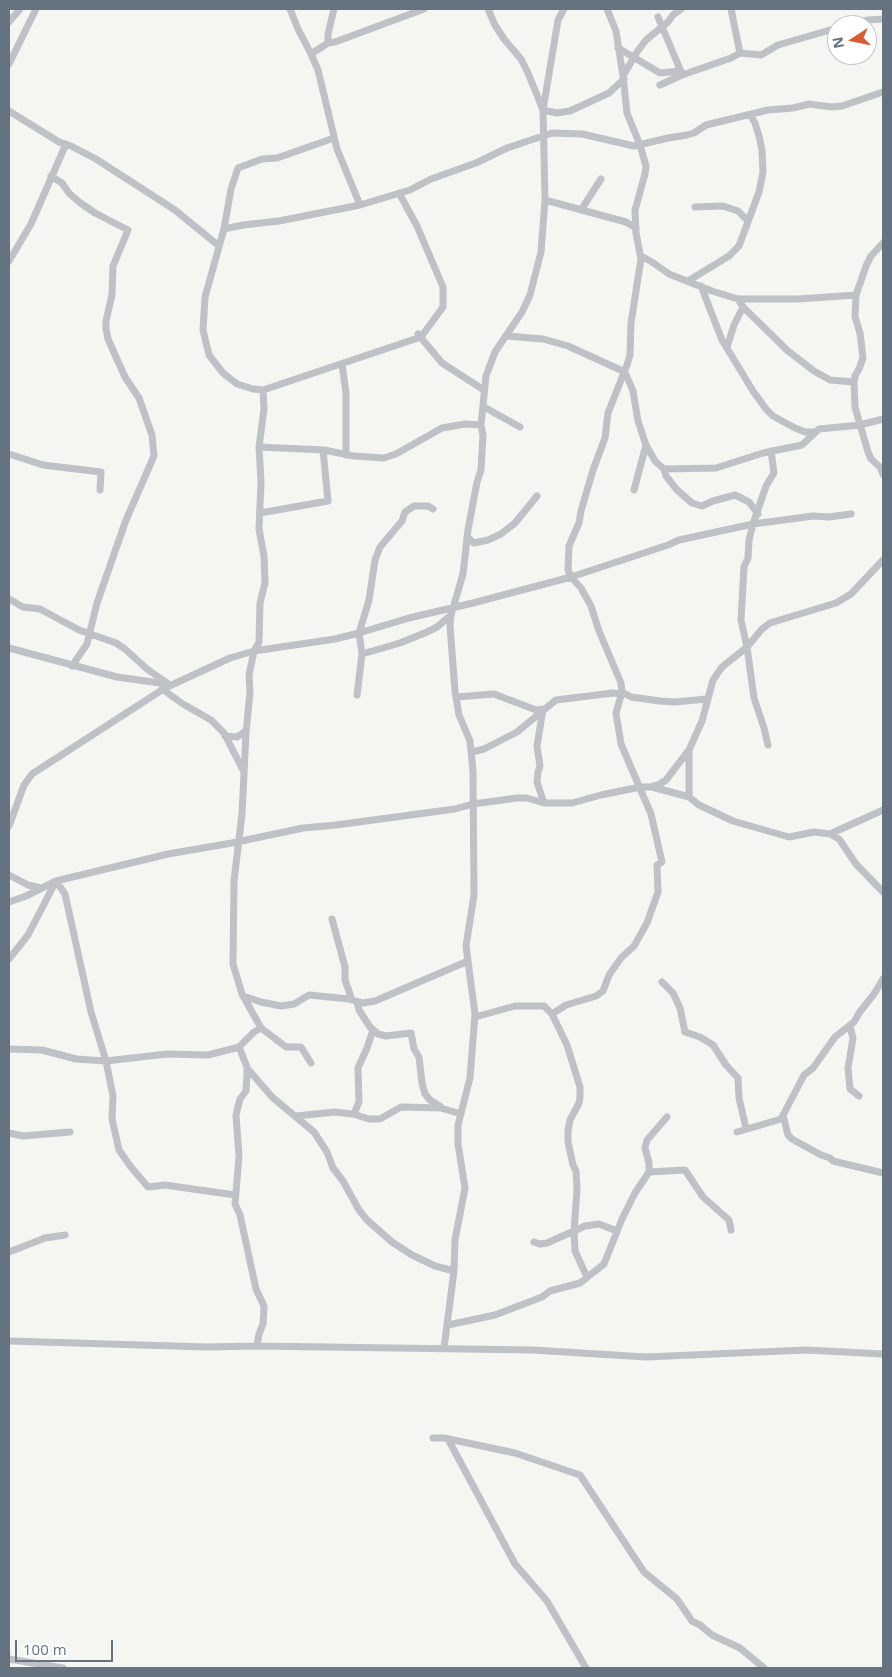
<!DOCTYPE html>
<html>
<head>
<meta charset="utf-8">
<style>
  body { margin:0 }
  #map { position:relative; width:892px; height:1677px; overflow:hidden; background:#f5f5f1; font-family:"Open Sans",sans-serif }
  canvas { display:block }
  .frame { position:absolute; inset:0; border:10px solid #657381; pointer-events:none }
  .north { position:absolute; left:827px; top:15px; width:50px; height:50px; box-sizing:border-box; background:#fff; border:1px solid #c1c7cd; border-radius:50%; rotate:259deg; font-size:14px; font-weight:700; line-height:20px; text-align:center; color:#657381 }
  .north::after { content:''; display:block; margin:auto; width:18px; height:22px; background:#d85c2e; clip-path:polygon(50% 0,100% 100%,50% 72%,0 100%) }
  .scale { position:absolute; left:15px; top:1640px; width:98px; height:22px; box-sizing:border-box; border:2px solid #657381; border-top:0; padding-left:6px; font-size:15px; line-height:18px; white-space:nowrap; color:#657381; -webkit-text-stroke:4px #fff; paint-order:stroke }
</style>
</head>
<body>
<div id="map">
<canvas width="892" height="1677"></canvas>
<div class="frame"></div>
<div class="north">N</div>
<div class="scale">100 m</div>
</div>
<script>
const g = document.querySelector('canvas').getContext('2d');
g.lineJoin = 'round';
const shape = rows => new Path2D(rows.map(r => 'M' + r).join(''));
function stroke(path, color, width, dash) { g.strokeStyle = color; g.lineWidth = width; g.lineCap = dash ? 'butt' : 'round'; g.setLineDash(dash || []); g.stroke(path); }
stroke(shape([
  [290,9,298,29,311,54],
  [334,9,328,34,328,43,311,54,318,70,337,149,360,205],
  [488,9,495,25,504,39,521,59,528,73,543,110,557,113,570,111,609,93,624,79],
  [731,9,740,53],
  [658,17,682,74],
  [9,22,20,9],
  [848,25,868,20,883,19],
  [328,43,335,42,424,9],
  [618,48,660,73,681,71],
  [9,64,36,9],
  [623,76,637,52,646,40,668,22,673,15,681,9],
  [660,85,682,75,731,58,740,53,761,55,778,45,837,28],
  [9,111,59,142,71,146,96,159,175,210,219,246],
  [334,138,277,158,262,159,238,168,231,189,224,229,205,297,203,330,209,355,223,373,237,384,253,389,263,390,421,337,443,307,443,287,417,226,399,193],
  [51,176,62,183,69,193,79,202,95,213,128,230,113,266,112,295,106,321,106,329,108,339,125,377,139,398,152,435,154,456,126,520,97,603,87,644,72,666],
  [545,200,626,222,636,228],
  [695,207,723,206,738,211,748,221],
  [581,210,601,179],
  [224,229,243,225,279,221,360,205,410,190,431,179,476,163,507,148,552,133,582,134,634,146,668,138,687,135,694,133,706,125,768,110,793,108,809,104,832,107,842,106,883,92],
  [883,243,871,256,866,266,856,295,855,317,860,333,863,358,859,369,855,376,854,382,855,407,868,452,871,459,880,467,883,474],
  [641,256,652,262,669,274,712,291,738,299,798,299,856,295],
  [9,261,31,224,66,144],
  [688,281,729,256,739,246,759,192,763,172,762,150,759,136,755,123,750,115],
  [701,286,722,340,753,391,766,409,773,416,795,428,805,432,815,432],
  [738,299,743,307,788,351,814,371,830,380,854,382],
  [418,334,442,363,484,390],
  [507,336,543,339,568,346,625,372,633,391,638,421,646,445,655,461,664,469,666,476,677,490,692,503,702,506,713,501,735,495,749,502,758,514],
  [727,347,734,325,743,307],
  [342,364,346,393,346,455],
  [263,390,264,409,259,447,261,482,259,529,264,556,265,583,260,603,259,642,254,651,249,675,250,692,246,733,242,814,234,881,233,964,242,994,261,1028,286,1047,301,1047,311,1063],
  [484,407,520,427],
  [259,447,324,450,354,456,384,458,396,454,442,428,465,424,481,425],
  [9,454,43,465,101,472,100,490],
  [664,469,716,468,763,453,802,445,819,429,860,425,883,419],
  [634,490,646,445],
  [260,513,328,501,323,450],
  [467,537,474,543,488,540,501,534,515,523,537,496],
  [9,599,23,607,40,609,79,630,116,643,125,649,147,669,170,685],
  [9,648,117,677,167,684],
  [362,654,400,643,427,632,437,627,451,615],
  [162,689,183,704,211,720,224,733,244,772],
  [622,692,631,697,660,701,675,702,707,699],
  [357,695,362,654,359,633,369,600,375,560,380,547,402,521,405,512,414,506,428,506,433,509],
  [456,697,494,694,536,710,543,709,537,746,540,766,538,772,537,782,544,803],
  [225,736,237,737,246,731],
  [768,745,764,728,754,698,747,647,741,620,744,567,748,558,749,540,753,524,766,486,774,473,771,451],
  [472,752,484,749,517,732,556,700,613,693,621,694],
  [653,786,660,784,666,780,689,750,702,721,713,680,722,667,747,647,762,629,770,623,836,603,851,594,883,560],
  [689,797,689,750],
  [9,826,24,785,32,774,165,688,230,658,254,651,335,639,359,633,409,618,473,603,571,577,668,545,679,540,753,524,813,516,829,517,851,514],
  [830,834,839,839,856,864,883,892],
  [9,875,28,885,41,888],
  [9,902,26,896,56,881,65,894,91,1012,106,1061,113,1096,112,1119,119,1150,131,1167,148,1187,165,1185,235,1195],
  [332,919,345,967,345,980,352,1000],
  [9,959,28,935,56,881,168,854,232,843,303,828,336,825,455,809,473,804,517,798,527,798,544,803,572,803,601,795,640,787,652,787,689,797,699,805,733,821,789,837,814,832,830,834,883,810],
  [662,982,673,993,680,1008,685,1032,700,1037,713,1045,726,1065,738,1078,739,1098,746,1128],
  [243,996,261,1002,281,1006,294,1004,309,995,349,999,363,1003,375,1001,468,961],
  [357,1002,359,1010,370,1027,378,1034,386,1036,411,1033,414,1049,419,1057,422,1083,425,1094,430,1100,441,1107],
  [552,1014,566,1005,596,996,603,991,609,975,621,958,634,946,647,923,658,892,657,865,662,862,651,814,621,744,616,713,622,692,621,683,599,631,591,606,581,588,571,577,568,570,569,546,579,523,581,511,593,470,605,438,608,413,627,365,630,355,631,323,641,259,636,233,635,210,645,174,646,166,640,145,627,113,623,76,616,31,607,9],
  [475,1017,515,1006,544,1006,552,1014,567,1045,580,1087,580,1097,579,1103,570,1120,568,1131,568,1142,573,1165,576,1171,577,1190,574,1231,575,1251,587,1277],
  [850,1027,853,1038,848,1068,850,1089,859,1096],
  [239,1047,247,1067,247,1075,246,1091,240,1099,236,1115,239,1156,235,1204,240,1215,256,1289,264,1306,263,1324,259,1334,257,1346],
  [9,1049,42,1050,76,1059,106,1061,167,1054,208,1055,239,1047,254,1032,261,1028],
  [247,1068,272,1097,314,1132,327,1152,333,1168,343,1181,359,1210,367,1220,392,1242,412,1255,435,1266,454,1271],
  [354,1114,359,1102,358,1068,367,1048,373,1030],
  [783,1115,788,1135,792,1139,821,1155,830,1158,833,1161,883,1173],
  [296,1116,335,1112,353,1114,369,1119,380,1119,401,1107,441,1108,461,1114],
  [737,1132,781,1119,804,1075,813,1068,835,1037,854,1022,859,1013,874,994,883,979],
  [9,1133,23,1136,70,1132],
  [649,1172,685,1170,703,1197,729,1220,731,1230],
  [534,1242,540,1244,547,1243,585,1226,599,1224,617,1231],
  [9,1252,45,1238,65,1235],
  [448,1325,495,1315,542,1297,550,1291,580,1283,604,1264,622,1219,635,1193,649,1172,649,1163,645,1148,647,1140,667,1117],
  [9,1341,207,1347,257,1346,532,1350,646,1357,806,1350,883,1354],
  [444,1348,454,1271,455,1240,465,1188,458,1144,458,1125,470,1078,475,1014,466,946,474,895,473,771,470,741,459,715,455,691,450,626,451,615,463,574,468,530,477,482,481,470,483,435,481,425,486,376,495,352,522,312,530,295,541,252,545,200,543,110,558,20,564,9],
  [433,1438,444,1438,515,1453,580,1475,644,1572,677,1599,692,1621,700,1625,712,1635,740,1648,764,1668],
  [448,1439,515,1564,547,1601,586,1668],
  [9,1659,63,1668]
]), '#bec1c5', 7);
</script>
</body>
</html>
